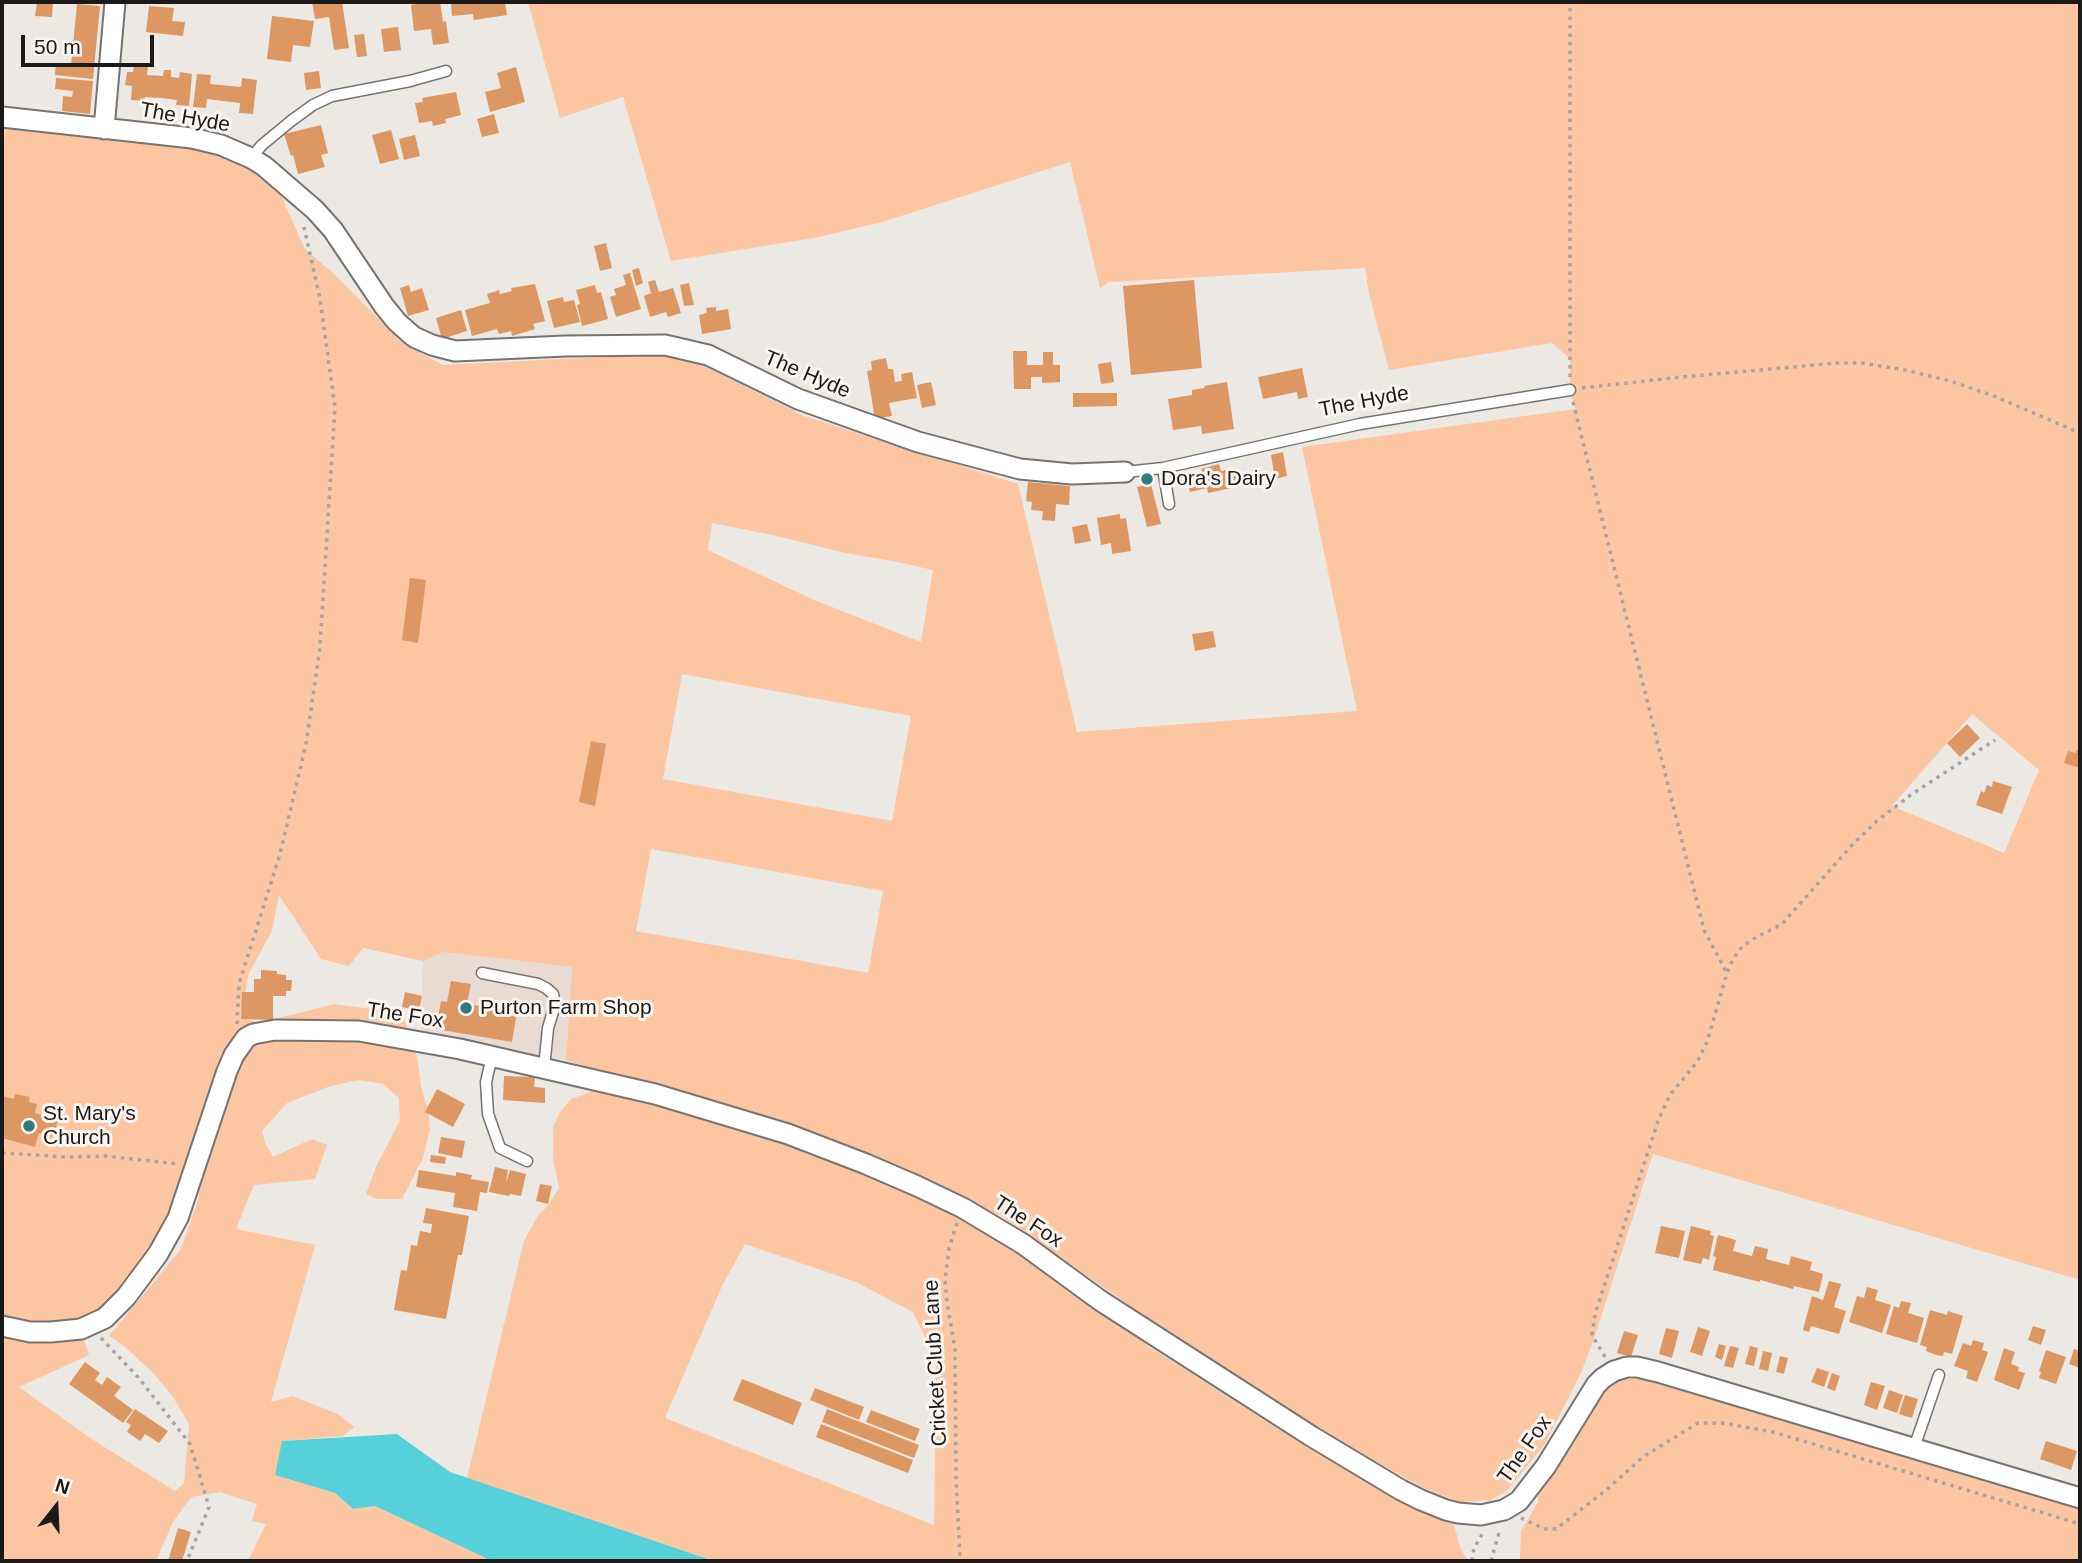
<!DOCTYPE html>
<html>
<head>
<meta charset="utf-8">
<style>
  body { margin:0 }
  #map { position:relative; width:2082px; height:1563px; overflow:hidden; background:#ece8e4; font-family:Helvetica,sans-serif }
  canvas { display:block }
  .frame { position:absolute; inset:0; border:4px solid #1c1a19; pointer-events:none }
  .north { position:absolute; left:21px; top:1472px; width:70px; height:70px; -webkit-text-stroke:5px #faf5f1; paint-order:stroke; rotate:18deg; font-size:19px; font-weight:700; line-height:28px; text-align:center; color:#1c1a19 }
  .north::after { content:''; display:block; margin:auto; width:24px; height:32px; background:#1c1a19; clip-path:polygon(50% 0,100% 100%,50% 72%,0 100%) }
  .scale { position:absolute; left:21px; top:35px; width:133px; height:32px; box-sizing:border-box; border:4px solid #1c1a19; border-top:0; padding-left:9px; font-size:21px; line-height:24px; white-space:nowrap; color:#1c1a19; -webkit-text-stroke:5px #faf5f1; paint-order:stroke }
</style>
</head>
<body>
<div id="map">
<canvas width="2082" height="1563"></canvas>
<div class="frame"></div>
<div class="north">N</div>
<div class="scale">50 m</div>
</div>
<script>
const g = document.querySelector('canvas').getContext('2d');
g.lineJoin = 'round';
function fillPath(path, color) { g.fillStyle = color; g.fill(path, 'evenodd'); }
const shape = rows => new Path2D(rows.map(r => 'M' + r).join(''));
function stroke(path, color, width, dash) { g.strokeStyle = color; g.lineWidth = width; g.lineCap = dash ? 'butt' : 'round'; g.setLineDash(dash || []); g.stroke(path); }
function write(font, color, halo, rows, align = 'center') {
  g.font = font + ' Helvetica,sans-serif'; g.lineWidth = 6; g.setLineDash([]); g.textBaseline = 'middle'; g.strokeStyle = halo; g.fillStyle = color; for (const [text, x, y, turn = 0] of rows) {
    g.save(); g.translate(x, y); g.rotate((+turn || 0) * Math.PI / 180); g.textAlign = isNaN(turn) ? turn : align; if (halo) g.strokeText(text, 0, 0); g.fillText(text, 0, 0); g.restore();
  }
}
fillPath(shape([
  [444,952,572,967,566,1060,421,1031,423,961]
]), '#e7dbd3');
fillPath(shape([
  [528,2,2080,2,2080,1280,1653,1154,1595,1336,1581,1373,1544,1445,1506,1492,1490,1500,1459,1502,1422,1487,1349,1447,1176,1338,1000,1215,981,1209,1031,1263,1153,1349,1300,1443,1454,1525,1461,1550,1469,1561,714,1561,467,1478,524,1241,539,1214,547,1207,559,1188,553,1159,553,1127,560,1112,571,1099,594,1091,653,1087,566,1060,572,967,444,952,423,961,363,948,349,966,321,959,279,895,272,931,249,973,240,1017,259,1023,334,1004,379,1010,405,1021,417,1056,421,1087,428,1110,430,1129,423,1158,402,1199,377,1199,366,1194,376,1167,400,1120,399,1098,383,1084,358,1080,328,1087,287,1103,262,1131,265,1143,273,1157,312,1139,327,1145,315,1179,254,1185,236,1229,315,1245,271,1402,292,1396,338,1414,354,1427,343,1436,282,1441,276,1475,335,1493,353,1509,375,1506,492,1561,248,1561,266,1524,252,1521,257,1504,220,1492,191,1497,173,1522,156,1561,2,1561,2,1330,81,1332,89,1355,19,1387,93,1440,175,1491,184,1483,189,1424,173,1397,155,1375,123,1345,109,1336,181,1249,198,1201,204,1149,145,1257,108,1308,92,1317,50,1326,2,1320,2,123,154,139,240,157,279,191,305,249,335,275,399,339,419,352,443,365,662,354,695,361,804,416,1018,484,1077,732,1357,711,1302,447,1575,409,1570,390,1570,359,1552,343,1389,370,1369,294,1365,268,1109,282,1100,288,1070,162,882,222,814,238,671,261,623,97,560,118],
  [712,523,772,535,850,554,893,561,933,570,921,642,814,600,708,550],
  [682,674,911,716,892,821,663,779],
  [1972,714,2039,770,2004,853,1892,806],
  [651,849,883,891,868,973,636,931],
  [745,1244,856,1282,913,1312,936,1360,934,1525,665,1418,722,1286],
  [1621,1379,1649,1379,2080,1507,2080,1561,1520,1561,1521,1531,1538,1502,1538,1496,1603,1393]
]), '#fbc6a1');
fillPath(shape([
  [397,1434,450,1472,714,1561,492,1561,375,1506,353,1509,335,1493,275,1475,282,1441]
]), '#57d1d9');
fillPath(shape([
  [37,2,53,2,52,17,35,16],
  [312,2,342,2,349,48,334,50,329,17,315,19],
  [417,2,440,2,443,22,446,21,449,43,433,45,431,29,414,31,411,5,417,4],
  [451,2,505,2,507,15,474,20,473,14,452,16],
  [77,4,100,6,93,79,55,75,56,63,71,65],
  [149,6,174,8,172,21,185,22,183,36,146,32],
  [272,16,314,21,310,47,293,45,291,62,267,59],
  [398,27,401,50,384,52,381,29],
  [364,34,367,56,357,57,354,35],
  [134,66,148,67,147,75,163,76,164,70,171,70,171,77,179,78,180,72,192,74,189,106,176,105,177,100,161,98,145,97,144,101,131,100,132,86,125,85,127,72,133,72],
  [516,67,525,102,490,112,485,92,501,88,497,73],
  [319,71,321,88,306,90,304,73],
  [197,74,211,75,210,84,241,87,242,78,257,80,253,114,239,113,240,103,207,99,206,108,193,107],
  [56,78,93,81,90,114,62,111,63,96,72,97,73,91,55,89],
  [456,92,461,115,445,119,446,123,433,126,432,121,419,123,415,103,423,102,422,98],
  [494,114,499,133,482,137,477,119],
  [321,125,328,153,321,155,325,167,298,174,293,155,291,156,284,134],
  [391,130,399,159,380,164,372,135],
  [415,135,420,156,404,160,399,139],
  [606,243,612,268,600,271,594,246],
  [639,268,643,283,636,286,632,270],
  [630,273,641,309,616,317,610,297,616,295,614,289,626,285,623,275],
  [655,280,659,292,673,288,681,313,668,317,666,312,650,317,644,296,651,293,648,282],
  [1194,280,1202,368,1131,375,1123,286],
  [689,283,694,305,684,306,680,285],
  [535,284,545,321,533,324,535,329,512,336,511,331,499,334,497,329,472,336,465,310,490,303,487,294,499,290,500,294,512,291,511,288],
  [409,285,411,292,422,288,429,310,408,316,400,288],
  [595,285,597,293,601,292,608,319,582,326,577,305,580,304,576,290],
  [563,297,564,302,574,300,580,322,554,328,547,301],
  [716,307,716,311,728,309,731,329,702,334,699,315,707,313,706,308],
  [461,310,467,331,442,339,436,318],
  [1013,351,1027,351,1027,365,1043,365,1043,352,1053,352,1053,365,1060,365,1060,382,1042,383,1042,377,1031,377,1031,389,1014,389],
  [886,358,888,369,893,369,895,382,902,381,901,374,912,372,917,398,889,403,892,416,875,419,867,371,872,370,871,361],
  [1111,362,1114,382,1101,384,1098,364],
  [1302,368,1308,397,1298,399,1297,392,1263,399,1258,377],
  [931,382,936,405,922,408,917,385],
  [1227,382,1234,429,1202,434,1201,426,1173,430,1168,399,1192,395,1192,390,1205,388,1204,386],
  [1073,393,1117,393,1117,406,1073,407],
  [1283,452,1287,476,1275,479,1271,455],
  [1219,464,1221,471,1231,469,1232,474,1242,472,1245,485,1208,493,1207,488,1190,492,1187,478,1203,474,1201,469],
  [1028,482,1070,486,1069,505,1056,504,1055,521,1042,520,1043,511,1031,510,1032,502,1026,501],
  [1151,484,1161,524,1147,527,1137,487],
  [1120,514,1120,519,1126,518,1131,551,1112,554,1111,543,1101,545,1097,518],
  [1087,524,1091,541,1075,544,1072,527],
  [410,578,426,580,418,643,402,640],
  [1213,631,1216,647,1195,651,1192,634],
  [1967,724,1980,738,1960,757,1947,743],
  [591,741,606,744,595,806,579,802],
  [2077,750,2080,751,2080,768,2064,763,2068,751,2076,753],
  [1993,781,2012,787,2002,814,1976,805,1981,791,1984,793,1987,785,1992,787],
  [261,970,277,971,277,974,286,975,286,980,292,980,291,991,286,991,286,996,273,996,273,1020,241,1019,242,992,254,992,254,979,261,979],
  [451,981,471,984,467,1004,517,1012,512,1042,436,1029,441,1001,447,1002],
  [405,992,422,996,419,1011,402,1007],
  [504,1076,535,1077,534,1087,545,1088,545,1103,503,1100],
  [437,1089,465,1104,453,1127,425,1112],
  [15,1094,30,1097,29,1102,37,1104,35,1113,58,1119,54,1136,39,1133,35,1147,2,1138,2,1096,14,1099],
  [441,1137,465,1141,462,1158,438,1153],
  [431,1155,446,1157,445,1164,430,1162],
  [495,1167,508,1170,506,1183,510,1170,526,1174,521,1196,510,1194,509,1196,489,1192],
  [419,1170,456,1176,456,1172,472,1175,471,1179,489,1182,487,1193,480,1192,477,1211,453,1207,455,1193,416,1187],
  [540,1184,552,1186,548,1204,536,1201],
  [426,1208,469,1216,462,1255,458,1255,446,1319,394,1310,401,1270,407,1271,411,1245,417,1246,420,1231,431,1233,432,1224,423,1223],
  [1661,1226,1685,1231,1679,1258,1655,1253],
  [1691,1226,1711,1231,1710,1235,1714,1236,1709,1260,1703,1258,1701,1264,1683,1260],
  [1718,1235,1736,1240,1733,1251,1752,1256,1755,1246,1768,1249,1766,1259,1789,1265,1791,1256,1812,1262,1810,1270,1823,1274,1819,1292,1794,1286,1793,1289,1760,1280,1760,1282,1713,1270,1716,1257,1713,1256],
  [1829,1281,1841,1284,1834,1307,1846,1311,1839,1334,1811,1326,1809,1332,1803,1330,1812,1296,1823,1300],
  [1867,1287,1878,1290,1875,1300,1891,1305,1882,1333,1849,1322,1857,1296,1864,1298],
  [1901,1301,1911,1303,1908,1313,1924,1318,1917,1343,1886,1334,1894,1306,1899,1308],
  [1930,1310,1947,1315,1948,1311,1963,1316,1952,1354,1944,1352,1943,1356,1936,1355,1926,1351,1927,1347,1920,1345],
  [2033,1326,2046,1330,2041,1345,2028,1340],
  [1698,1327,1710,1331,1702,1356,1690,1352],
  [1666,1328,1679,1331,1672,1358,1659,1354],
  [1624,1331,1638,1335,1631,1357,1617,1353],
  [1973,1340,1984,1343,1982,1350,1988,1352,1977,1382,1966,1378,1968,1371,1954,1366,1963,1343,1971,1346],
  [1719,1344,1726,1346,1722,1360,1715,1357],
  [1730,1346,1739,1348,1733,1368,1724,1366],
  [1750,1346,1758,1348,1754,1366,1745,1364],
  [2004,1348,2015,1352,2011,1364,2019,1367,2018,1371,2025,1373,2019,1390,1994,1380],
  [2074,1349,2080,1351,2080,1368,2069,1364],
  [2046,1350,2066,1357,2056,1384,2039,1378,2041,1372,2039,1371],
  [1763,1351,1772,1353,1768,1371,1759,1369],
  [1780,1356,1788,1358,1784,1374,1776,1372],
  [85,1362,100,1373,95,1380,102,1385,107,1377,121,1387,114,1396,133,1410,123,1423,69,1384],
  [1817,1368,1829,1372,1824,1387,1811,1382],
  [1832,1373,1840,1376,1835,1391,1827,1388],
  [742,1379,802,1403,793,1425,733,1400],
  [1871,1382,1885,1386,1877,1410,1864,1405],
  [815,1388,864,1407,859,1420,810,1400],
  [1889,1390,1903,1395,1897,1413,1883,1408],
  [1905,1395,1918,1399,1912,1418,1899,1414],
  [135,1409,168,1431,159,1443,145,1434,140,1441,127,1432,131,1425,126,1422],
  [827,1409,919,1445,914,1458,822,1422],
  [871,1410,920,1429,915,1441,866,1422],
  [821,1424,913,1460,908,1473,816,1437],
  [2046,1441,2077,1451,2071,1470,2040,1459],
  [178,1528,191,1532,182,1561,168,1561]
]), '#dd9763');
const service = shape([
  [251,158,262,145,291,121,313,105,332,96,410,81,446,71],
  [1163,468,1169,504],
  [1125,472,1163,468,1360,424,1570,390],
  [482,973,538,984,546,988,553,994,555,1005,548,1028,544,1068],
  [492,1056,486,1082,488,1114,500,1148,527,1161],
  [1914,1448,1939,1375]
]);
const minor = shape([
  [2,117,192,138,221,145,251,158,264,166,315,210,333,230,384,306,397,322,414,337,432,345,455,351,565,346,665,345,708,355,798,399,918,442,1020,469,1072,474,1125,472],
  [104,129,115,2],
  [2,1326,30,1332,51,1332,81,1329,105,1318,126,1297,158,1254,178,1218,227,1071,234,1055,246,1038,253,1034,275,1030,359,1031,460,1049,655,1094,788,1134,866,1164,917,1186,963,1208,1023,1244,1101,1301,1311,1436,1401,1490,1421,1500,1446,1510,1458,1513,1481,1515,1504,1510,1519,1501,1546,1466,1596,1385,1603,1378,1614,1371,1627,1367,1637,1367,1658,1372,2080,1498]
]);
stroke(service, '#777370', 13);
stroke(minor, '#777370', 23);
stroke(shape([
  [1570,377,1570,2],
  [1582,388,1681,377,1837,363,1862,363,1905,370,1950,381,1994,396,2080,433],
  [1573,402,1704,930,1727,973],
  [237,1024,239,984,280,854,306,744,320,647,335,407,320,299,304,227],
  [2,1153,66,1157,106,1156,178,1164],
  [957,1223,949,1248,945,1281,947,1302,955,1349,956,1476,960,1561],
  [101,1338,138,1377,190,1444,209,1507,187,1561],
  [1605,1357,1592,1335,1595,1314,1659,1118,1670,1095,1697,1062,1707,1042,1727,973,1733,959,1740,949,1751,940,1782,924,1853,844,1877,821,1912,794,1995,740],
  [1521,1518,1545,1529,1556,1529,1605,1491,1643,1457,1698,1423,1722,1423,1773,1432,2080,1524],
  [1472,1561,1474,1548,1483,1533],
  [1491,1561,1500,1529]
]), '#a7a3a0', 3.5, [3.5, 5]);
stroke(service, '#fff', 10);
stroke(minor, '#fff', 19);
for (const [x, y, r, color] of [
  [1147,479,7,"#317a7f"],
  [466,1008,7,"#317a7f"],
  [29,1126,7,"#317a7f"]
]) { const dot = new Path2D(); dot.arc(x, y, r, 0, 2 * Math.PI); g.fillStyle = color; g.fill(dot); stroke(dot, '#faf5f1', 2.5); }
write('21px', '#1c1a19', '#faf5f1', [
  ["The Hyde",185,118,10],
  ["The Hyde",807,375,23],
  ["The Hyde",1364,402,-11],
  ["The Fox",405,1016,9],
  ["The Fox",1028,1222,33],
  ["Cricket Club Lane",936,1363,-93],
  ["The Fox",1525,1450,-55]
]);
write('21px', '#1c1a19', '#faf5f1', [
  ["Dora's Dairy",1161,479],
  ["Purton Farm Shop",480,1008],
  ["St. Mary's",43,1114],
  ["Church",43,1138]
], 'left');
</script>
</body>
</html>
